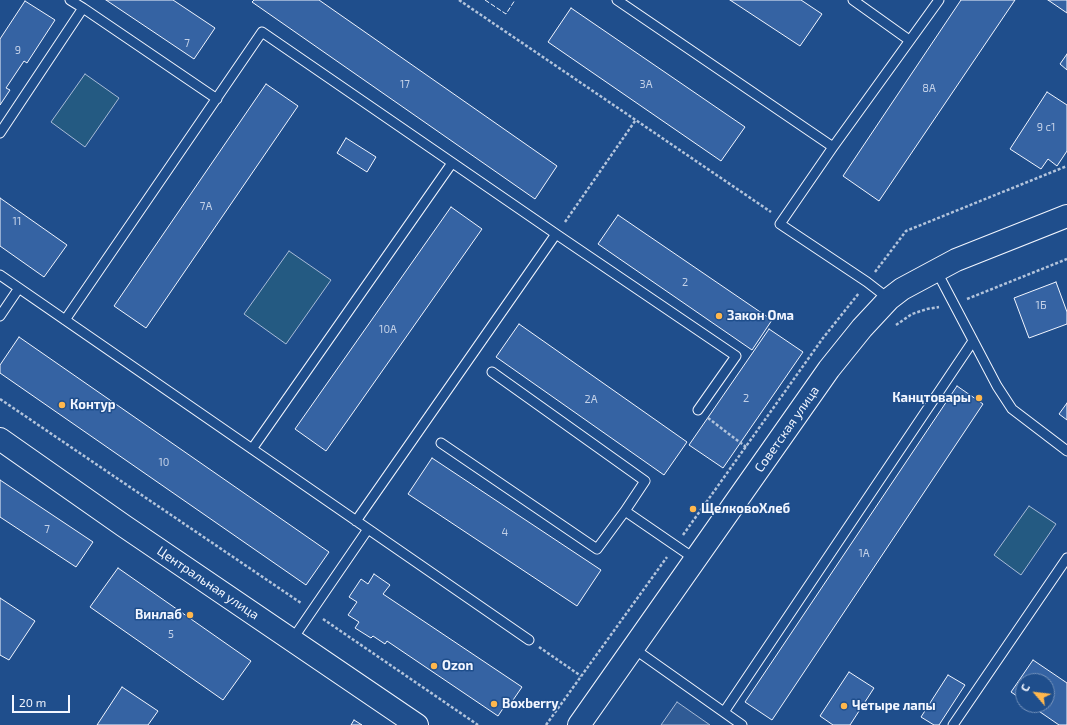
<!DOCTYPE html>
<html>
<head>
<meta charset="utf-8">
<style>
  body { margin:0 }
  #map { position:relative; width:1067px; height:725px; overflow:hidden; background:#1f4e8c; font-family:"Exo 2",sans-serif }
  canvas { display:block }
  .north { position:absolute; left:1015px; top:673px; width:40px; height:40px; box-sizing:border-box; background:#1f4e8c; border:1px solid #7391ba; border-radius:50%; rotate:298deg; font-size:11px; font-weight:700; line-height:16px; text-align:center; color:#f2f6ff }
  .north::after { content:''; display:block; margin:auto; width:14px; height:18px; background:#ffb74d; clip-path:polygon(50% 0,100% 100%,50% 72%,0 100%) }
  .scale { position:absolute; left:12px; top:695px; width:58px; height:18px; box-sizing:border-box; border:2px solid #f2f6ff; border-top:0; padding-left:5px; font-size:12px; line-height:14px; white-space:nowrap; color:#f2f6ff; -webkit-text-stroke:3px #1f4e8c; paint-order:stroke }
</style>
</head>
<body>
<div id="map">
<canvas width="1067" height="725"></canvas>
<div class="north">С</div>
<div class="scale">20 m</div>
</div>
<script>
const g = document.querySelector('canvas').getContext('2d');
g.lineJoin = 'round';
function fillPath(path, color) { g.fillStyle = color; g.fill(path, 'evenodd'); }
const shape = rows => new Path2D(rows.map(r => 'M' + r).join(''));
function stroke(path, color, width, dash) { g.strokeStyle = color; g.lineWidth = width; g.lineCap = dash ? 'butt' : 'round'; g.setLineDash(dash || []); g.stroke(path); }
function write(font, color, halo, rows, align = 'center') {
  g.font = font + ' "Exo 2",sans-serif'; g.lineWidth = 3; g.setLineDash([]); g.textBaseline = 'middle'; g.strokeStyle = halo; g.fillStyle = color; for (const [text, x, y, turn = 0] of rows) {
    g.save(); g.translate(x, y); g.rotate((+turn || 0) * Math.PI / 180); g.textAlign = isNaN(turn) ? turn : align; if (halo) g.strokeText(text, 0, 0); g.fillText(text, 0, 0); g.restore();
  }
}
const green = shape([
  [85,74,119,98,85,147,51,122,85,74],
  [289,251,331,280,286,344,244,314,289,251],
  [1029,506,1056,524,1021,575,994,555,1029,506]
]);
fillPath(green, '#245a82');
stroke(green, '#a8bbd7', 1);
const parking = shape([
  [677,702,710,725,661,725,677,702]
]);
fillPath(parking, '#305b95');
stroke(parking, '#a8bbd7', 1);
const building = shape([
  [106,0,173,0,215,28,194,59,106,0],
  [254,0,319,0,557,166,535,199,252,2,254,0],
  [730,0,801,0,822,14,800,46,730,0],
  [961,0,1015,0,879,201,843,176,961,0],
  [1048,0,1067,0,1067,13,1048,0],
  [25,1,55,20,27,63,24,61,6,88,10,90,0,105,0,39,25,1],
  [571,8,745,127,721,161,548,42,571,8],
  [1067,54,1067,70,1060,64,1067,54],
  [266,84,298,106,146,328,114,306,266,84],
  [1047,92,1067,105,1067,151,1057,166,1048,159,1041,169,1010,149,1047,92],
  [346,138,376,157,367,172,337,153,346,138],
  [0,198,67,245,44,277,0,246,0,198],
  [451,207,482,229,326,451,295,429,451,207],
  [618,215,772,320,752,350,598,244,618,215],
  [1056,282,1067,312,1067,324,1029,338,1014,298,1056,282],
  [519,324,687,442,664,475,496,357,519,324],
  [769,329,803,352,723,468,689,445,769,329],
  [19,337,329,552,306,585,0,373,0,365,19,337],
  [957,386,983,404,772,720,745,702,957,386],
  [1067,403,1067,420,1059,414,1067,403],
  [432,458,601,570,577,606,408,494,432,458],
  [0,480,93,542,76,567,0,517,0,480],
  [118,568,251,661,223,700,90,607,118,568],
  [374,574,390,585,383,594,522,687,511,703,508,701,498,716,387,641,385,644,373,636,371,638,355,628,359,622,348,615,357,602,349,597,361,579,368,584,374,574],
  [0,598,35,621,9,660,0,655,0,598],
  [1033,660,1067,683,1067,725,1059,725,1030,705,1047,705,1047,681,1023,681,1023,700,1011,692,1033,660],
  [849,672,874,688,850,725,833,725,820,716,849,672],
  [948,675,965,685,939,725,934,725,921,717,948,675],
  [122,687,158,711,148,725,97,725,122,687],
  [354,720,362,725,351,725,354,720]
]);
fillPath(building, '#3563a3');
stroke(building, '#f2f6ff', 1);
const lane = shape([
  [70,0,83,8],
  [617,0,833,147],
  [853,0,909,40],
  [0,133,83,8,217,99],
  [556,234,736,356,698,410],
  [936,270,997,386,1012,409,1067,451],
  [0,275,529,640],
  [889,299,867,282,780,224,833,147,939,0],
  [0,316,19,288],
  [65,320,262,32,556,234,356,521],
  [492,372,645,481,625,511,695,559],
  [441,443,597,549,625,511],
  [252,449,452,163],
  [292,640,368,529],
  [633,648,742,725],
  [724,712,973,341],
  [953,725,1067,558]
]);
const secondary = shape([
  [0,439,124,526,417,725],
  [579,725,829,369,862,328,889,299,902,289,956,260,1067,216]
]);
stroke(lane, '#f2f6ff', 11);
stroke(secondary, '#f2f6ff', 24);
stroke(shape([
  [459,0,771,212],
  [565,222,635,121],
  [875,272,906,231,1067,166],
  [967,299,1067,259],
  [896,325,912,314,927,309,939,307],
  [0,399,301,603],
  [708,418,746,447],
  [683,535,823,338,859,293],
  [323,619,478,725],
  [539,647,581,676],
  [546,725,667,557]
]), '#b3c4dc', 2.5, [3, 2]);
stroke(lane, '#1f4e8c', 9);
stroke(secondary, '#1f4e8c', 22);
stroke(shape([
  [485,0,506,14,515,0]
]), '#f2f6ff', 1, [5, 2]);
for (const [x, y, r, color] of [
  [719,316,4,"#ffb74d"],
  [979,398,4,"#ffb74d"],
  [62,405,4,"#ffb74d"],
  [693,509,4,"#ffb74d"],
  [190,615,4,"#ffb74d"],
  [434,666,4,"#ffb74d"],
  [494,704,4,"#ffb74d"],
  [844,706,4,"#ffb74d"]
]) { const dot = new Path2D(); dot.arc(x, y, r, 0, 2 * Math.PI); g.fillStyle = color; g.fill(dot); stroke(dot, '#1f4e8c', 1.5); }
write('11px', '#c3d1e8', null, [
  ["7",187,43],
  ["9",18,50],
  ["17",405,84],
  ["3А",646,84],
  ["8А",929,88],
  ["9 с1",1046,127],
  ["7А",206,206],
  ["11",17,221],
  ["2",685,282],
  ["1Б",1041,305],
  ["10А",388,329],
  ["2",746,398],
  ["2А",591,399],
  ["10",164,462],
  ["7",47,529],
  ["4",505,532],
  ["1А",864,553],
  ["5",171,634]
]);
write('bold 13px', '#f2f6ff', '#1f4e8c', [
  ["Закон Ома",727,316],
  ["Канцтовары",971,398,"right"],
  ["Контур",70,405],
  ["ЩелковоХлеб",701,509],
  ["Винлаб",182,615,"right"],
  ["Ozon",442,666],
  ["Boxberry",502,704],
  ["Четыре лапы",852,706]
], 'left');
write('13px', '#f2f6ff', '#1f4e8c', [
  ["Советская улица",787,429,-55],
  ["Центральная улица",208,583,34]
]);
</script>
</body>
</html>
